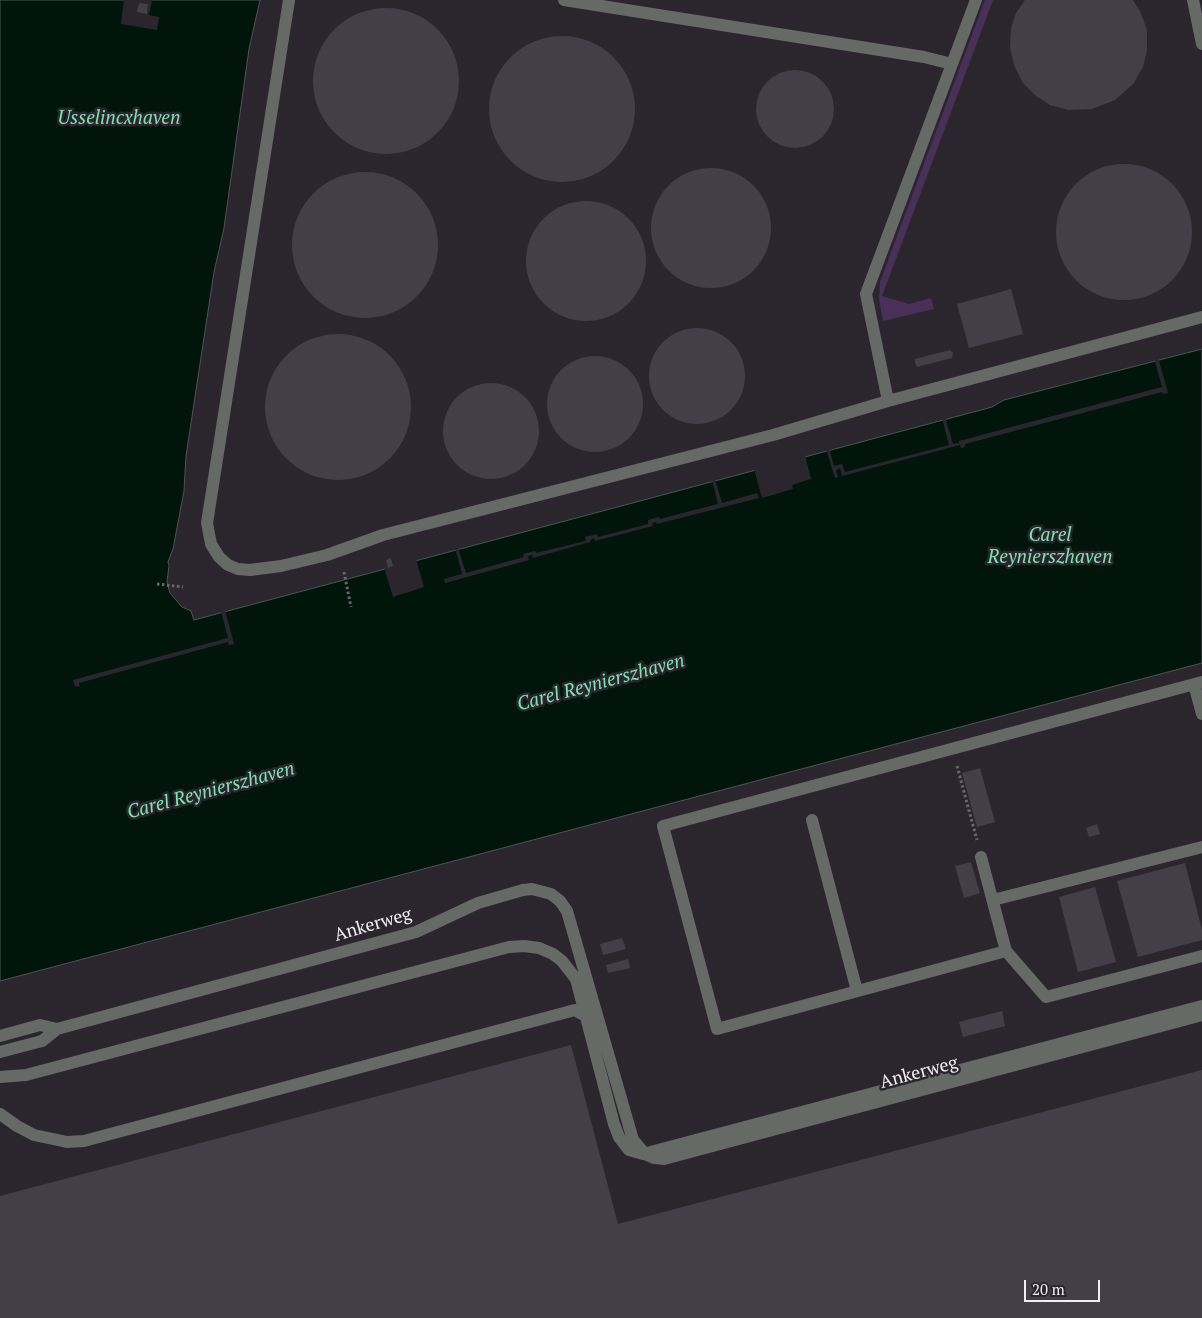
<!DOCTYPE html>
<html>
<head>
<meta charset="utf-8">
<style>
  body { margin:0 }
  #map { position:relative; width:1202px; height:1318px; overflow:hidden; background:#2b262e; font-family:"PT Serif",serif }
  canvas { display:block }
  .scale { position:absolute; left:1024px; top:1280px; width:76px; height:22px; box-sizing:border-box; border:2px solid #f2eff4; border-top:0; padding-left:6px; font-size:15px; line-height:18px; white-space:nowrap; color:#f2eff4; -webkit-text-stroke:4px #2b262e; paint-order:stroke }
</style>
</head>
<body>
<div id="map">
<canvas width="1202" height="1318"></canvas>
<div class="scale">20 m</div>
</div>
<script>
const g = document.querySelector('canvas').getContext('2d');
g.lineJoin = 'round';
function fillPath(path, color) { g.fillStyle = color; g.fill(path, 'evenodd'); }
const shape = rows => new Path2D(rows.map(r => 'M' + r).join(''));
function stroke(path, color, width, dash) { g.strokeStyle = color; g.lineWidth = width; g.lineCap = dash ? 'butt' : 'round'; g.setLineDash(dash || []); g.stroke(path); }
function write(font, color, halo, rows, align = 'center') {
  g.font = font + ' "PT Serif",serif'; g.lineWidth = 5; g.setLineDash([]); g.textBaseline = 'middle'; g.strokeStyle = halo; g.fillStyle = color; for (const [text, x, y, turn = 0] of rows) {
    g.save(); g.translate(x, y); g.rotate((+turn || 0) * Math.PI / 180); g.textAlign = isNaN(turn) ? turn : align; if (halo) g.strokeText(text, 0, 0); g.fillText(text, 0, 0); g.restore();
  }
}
fillPath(shape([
  [985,0,993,0,882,296,909,304,931,298,934,309,883,321,879,299,880,282]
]), '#493058');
const water = shape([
  [0,0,260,0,249,49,224,228,214,272,186,456,184,491,173,549,168,562,169,566,167,582,170,593,182,607,191,611,194,620,992,407,1004,400,1202,349,1202,663,0,981,0,0]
]);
fillPath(water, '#02150c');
stroke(water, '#4a5652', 1);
fillPath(shape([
  [124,0,152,0,149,15,159,17,157,30,121,24],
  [1158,357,1168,393,1163,394,1162,392,965,444,965,447,961,448,960,445,842,476,840,468,836,470,838,477,835,478,826,449,829,448,834,466,842,464,845,472,949,445,942,418,945,417,953,444,959,443,959,441,1162,387,1154,358],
  [805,455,811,479,792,485,793,489,762,498,754,469],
  [715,479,722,503,757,493,759,498,657,524,656,522,652,523,653,526,595,541,594,538,590,540,590,542,533,558,532,555,528,556,529,560,445,583,444,579,462,574,455,548,458,548,466,573,524,557,523,554,535,551,536,553,586,541,585,537,597,534,598,537,648,524,648,520,659,517,660,519,718,504,712,480],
  [416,559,424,587,393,597,384,567],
  [225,610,234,644,229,645,228,642,79,683,80,686,75,687,73,680,228,638,221,611]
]), '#2b262e');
fillPath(shape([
  [1025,0,1133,0,1140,11,1147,30,1147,50,1143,67,1133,84,1115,100,1092,109,1068,110,1050,105,1036,96,1023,83,1014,65,1010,47,1011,28,1016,13],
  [139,3,148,4,147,14,137,12],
  '313 81a73 73 0 1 1 146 0a73 73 0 1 1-146 0Z',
  '489 109a73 73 0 1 1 146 0a73 73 0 1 1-146 0Z',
  '756 109a39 39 0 1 1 78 0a39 39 0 1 1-78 0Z',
  '1056 232a68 68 0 1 1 136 0a68 68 0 1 1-136 0Z',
  '651 228a60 60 0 1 1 120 0a60 60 0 1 1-120 0Z',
  '292 245a73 73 0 1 1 146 0a73 73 0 1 1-146 0Z',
  '526 261a60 60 0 1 1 120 0a60 60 0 1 1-120 0Z',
  [1011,289,1023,334,969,348,957,304],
  '649 376a48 48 0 1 1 96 0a48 48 0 1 1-96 0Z',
  '265 407a73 73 0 1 1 146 0a73 73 0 1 1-146 0Z',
  [950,350,953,353,952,358,917,367,915,363,915,359],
  '547 404a48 48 0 1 1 96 0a48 48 0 1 1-96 0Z',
  '443 431a48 48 0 1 1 96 0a48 48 0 1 1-96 0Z',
  [391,558,393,566,388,568,386,560],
  [980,768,995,822,977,827,962,773],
  [1097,824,1100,834,1089,837,1086,828],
  [971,862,980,893,964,898,955,866],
  [1185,863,1202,930,1202,940,1138,957,1117,881],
  [1095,887,1116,962,1078,972,1059,897],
  [622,938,626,949,603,955,600,944],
  [628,959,630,968,608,973,606,965],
  [1002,1011,1005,1026,963,1037,959,1022],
  [571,1045,618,1224,1202,1070,1202,1318,0,1318,0,1196]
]), '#433e47');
stroke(shape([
  [344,572,351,607],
  [157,584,183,587],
  [957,766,977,840]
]), '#6a656c', 3, [2.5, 2.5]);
stroke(shape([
  [289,0,207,523,211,544,219,557,228,565,238,569,250,570,281,566,327,555,383,535,773,435,888,401,1202,317],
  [564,0,924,57,952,64],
  [1193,0,1202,44],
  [888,401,866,294,976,0],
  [1202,682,663,826,717,1029,1006,951,1046,997,1202,956],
  [1194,684,1202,714],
  [812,820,857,991],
  [981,857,1006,951],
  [993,900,1202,847],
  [0,1036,40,1025,57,1029],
  [0,1052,42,1041,57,1029,416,932,478,903,523,890,532,889,551,894,560,901,567,911,633,1140,645,1154,654,1158,664,1159,1202,1015],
  [0,1077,26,1075,509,947,524,946,539,948,553,954,562,961,576,979,614,1124,619,1137,629,1150,643,1154,1202,1006],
  [0,1114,17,1126,34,1135,67,1142,84,1141,575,1010,589,1018]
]), '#656a67', 12);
write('18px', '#f2eff4', '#2b262e', [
  ["Ankerweg",373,925,-16],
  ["Ankerweg",919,1073,-15]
]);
write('italic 19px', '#7fe2b1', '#2b262e', [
  ["Usselincxhaven",119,119],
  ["Carel",1050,536],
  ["Reynierszhaven",1050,558],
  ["Carel Reynierszhaven",601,683,-15],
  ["Carel Reynierszhaven",211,791,-15]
]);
</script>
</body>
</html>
